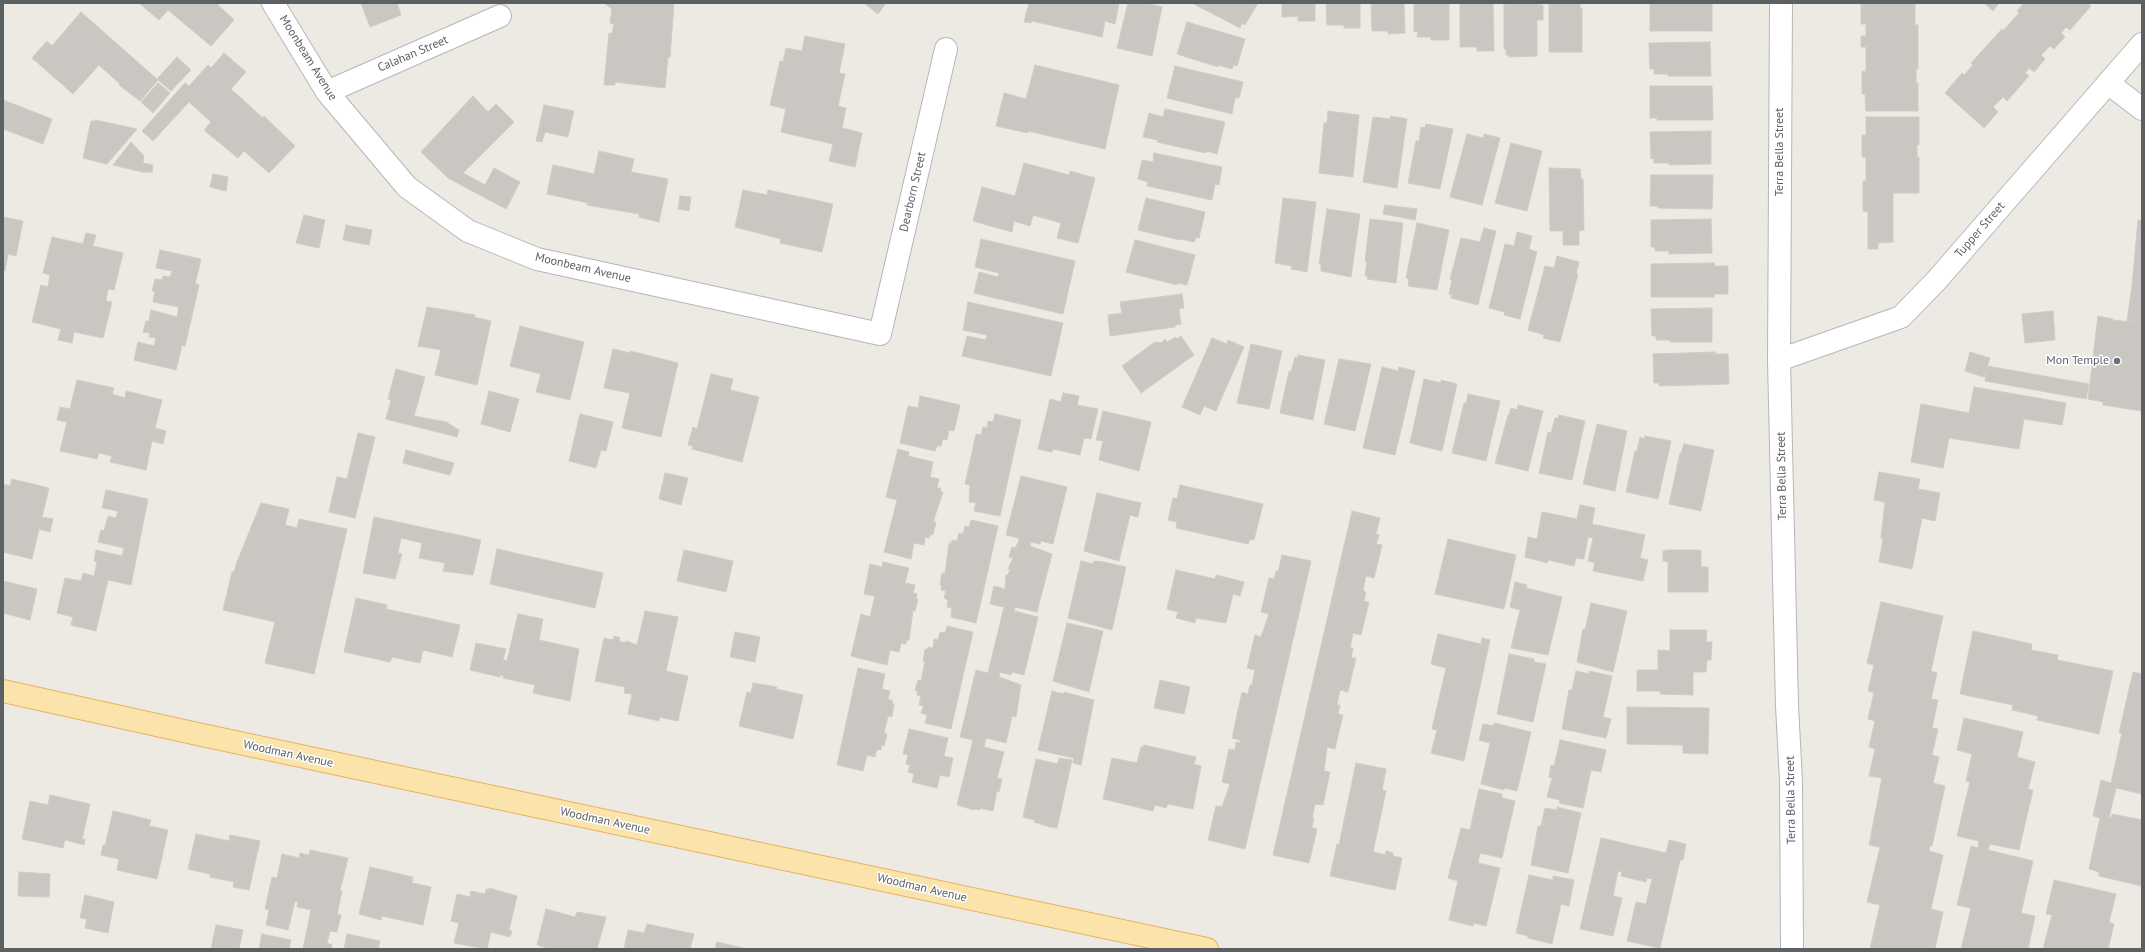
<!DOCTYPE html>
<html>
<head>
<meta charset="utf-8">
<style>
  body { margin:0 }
  #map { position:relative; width:2145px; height:952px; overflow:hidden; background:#edeae3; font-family:"PT Sans",sans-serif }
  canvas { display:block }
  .frame { position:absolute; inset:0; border:4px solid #5b6063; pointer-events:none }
</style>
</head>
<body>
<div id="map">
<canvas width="2145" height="952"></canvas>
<div class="frame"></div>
</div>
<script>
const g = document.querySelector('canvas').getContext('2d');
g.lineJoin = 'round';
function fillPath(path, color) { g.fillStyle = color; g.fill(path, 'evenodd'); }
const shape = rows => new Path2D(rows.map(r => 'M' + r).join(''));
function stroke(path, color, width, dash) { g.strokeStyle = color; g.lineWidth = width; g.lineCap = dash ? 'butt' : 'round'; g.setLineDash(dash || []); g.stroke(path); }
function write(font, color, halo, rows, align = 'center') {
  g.font = font + ' "PT Sans",sans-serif'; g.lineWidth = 3; g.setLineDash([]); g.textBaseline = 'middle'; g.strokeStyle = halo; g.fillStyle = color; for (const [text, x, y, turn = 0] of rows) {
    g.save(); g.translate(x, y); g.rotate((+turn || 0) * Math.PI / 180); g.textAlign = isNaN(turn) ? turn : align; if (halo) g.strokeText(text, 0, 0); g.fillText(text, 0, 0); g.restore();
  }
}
const building = shape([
  [139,3,216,3,234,20,211,46,168,10,159,20,139,3],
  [361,3,397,3,401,15,370,27,361,3],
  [604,3,674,3,670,57,668,57,665,88,615,82,615,85,604,85,609,33,612,34,614,24,610,23,612,9,604,3],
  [864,3,886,3,878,14,864,3],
  [1029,3,1119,3,1115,24,1105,21,1102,37,1032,21,1031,23,1024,22,1029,3],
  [1128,3,1146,3,1162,7,1152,56,1117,48,1128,3],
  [1192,3,1258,3,1245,25,1242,23,1240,28,1192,3],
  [1282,3,1315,3,1315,21,1298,21,1298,16,1282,17,1282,3],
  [1326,3,1360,3,1360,28,1344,28,1344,25,1327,25,1326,3],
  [1371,3,1404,3,1405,33,1388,34,1388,31,1372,31,1371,3],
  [1414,3,1449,3,1449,40,1431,40,1431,37,1417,37,1418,31,1414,32,1414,3],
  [1460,3,1493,3,1494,51,1477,51,1477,47,1460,47,1460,3],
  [1504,3,1538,3,1538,5,1543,5,1543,20,1537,20,1537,56,1509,57,1509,55,1506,55,1506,49,1504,49,1504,3],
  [1549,3,1580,3,1580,9,1582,8,1582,52,1549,52,1549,3],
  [1650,3,1712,3,1712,31,1650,31,1650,3],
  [1861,3,1915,3,1915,25,1918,25,1918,69,1916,69,1916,83,1918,83,1918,111,1866,111,1865,94,1862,94,1862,71,1866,72,1866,47,1861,47,1861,36,1866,36,1866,24,1861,24,1861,3],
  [1984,3,1999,3,1993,11,1984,3],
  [2024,3,2087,3,2091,6,2070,30,2066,27,2061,33,2065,37,2054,49,2050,46,2041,55,2045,59,2034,72,2029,68,2025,73,2029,76,2007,101,2003,97,1993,107,1998,112,1984,128,1945,93,1962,73,1964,75,1973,65,1971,63,2002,29,2003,31,2019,13,2017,11,2024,3],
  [81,12,158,80,140,101,119,85,120,84,99,65,73,94,32,58,47,41,52,46,81,12],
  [1187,22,1245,39,1237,66,1233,65,1232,69,1218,65,1218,67,1177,54,1187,22],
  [805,36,845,44,839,73,845,74,838,106,846,108,842,128,862,133,855,167,829,161,833,144,781,132,786,109,770,105,780,61,783,62,786,48,802,51,805,36],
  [1710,42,1711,76,1668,76,1668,74,1654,74,1654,69,1650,69,1649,43,1710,42],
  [224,53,246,72,231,89,263,118,264,116,295,146,269,173,244,151,238,158,205,131,205,129,211,122,189,102,153,141,142,131,185,83,189,86,208,65,211,68,224,53],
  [177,57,191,70,171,91,157,79,177,57],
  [1035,65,1119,85,1105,149,1028,131,1028,133,996,126,1004,93,1026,99,1035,65],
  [1175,66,1243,82,1239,98,1235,98,1232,114,1167,98,1175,66],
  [158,83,170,93,153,113,141,102,158,83],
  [1650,86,1712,86,1713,120,1657,120,1657,118,1650,118,1650,86],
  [473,96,488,112,496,104,514,122,463,173,485,185,494,168,520,182,506,209,448,178,421,152,473,96],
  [3,100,52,119,43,144,3,129,3,100],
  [544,105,574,111,568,137,545,132,542,142,536,141,544,105],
  [1165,109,1225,122,1217,154,1207,151,1206,153,1157,142,1158,140,1143,137,1149,113,1163,117,1165,109],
  [1328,111,1359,115,1353,177,1319,173,1324,123,1327,123,1328,111],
  [1391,116,1407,119,1397,188,1363,182,1373,117,1390,119,1391,116],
  [1866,117,1919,117,1919,145,1917,145,1917,157,1919,157,1919,193,1893,193,1893,242,1878,243,1878,249,1868,249,1868,212,1863,211,1863,181,1866,181,1866,157,1862,157,1862,135,1866,135,1866,117],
  [95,120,137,129,107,164,83,158,91,121,95,121,95,120],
  [1426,124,1453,129,1440,189,1408,183,1416,141,1419,141,1421,127,1425,128,1426,124],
  [1711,131,1711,164,1669,165,1669,163,1654,163,1654,158,1651,159,1650,132,1711,131],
  [1467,134,1483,138,1484,134,1500,138,1482,205,1450,197,1467,134],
  [131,142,144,156,143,163,153,165,152,172,142,172,113,165,131,142],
  [1511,143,1542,151,1527,211,1495,203,1511,143],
  [599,151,634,159,631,172,668,179,659,222,639,217,639,214,587,205,588,203,547,194,553,165,594,174,599,151],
  [1154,153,1222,167,1219,185,1215,184,1212,200,1147,186,1148,182,1138,179,1142,160,1153,162,1154,153],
  [1024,163,1069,175,1070,171,1095,178,1078,243,1057,238,1061,223,1033,215,1030,226,1014,221,1012,232,973,221,982,187,1015,196,1024,163],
  [1549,168,1580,169,1581,179,1583,179,1584,230,1579,231,1579,245,1563,245,1563,231,1550,231,1549,168],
  [213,174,228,177,226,191,210,187,213,174],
  [1651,175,1713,175,1712,209,1658,208,1658,206,1650,206,1651,175],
  [743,190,767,195,768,190,833,204,822,252,780,243,781,239,735,227,743,190],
  [680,196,691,197,689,211,678,209,680,196],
  [1146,198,1205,212,1199,238,1196,237,1194,242,1181,239,1180,240,1138,230,1146,198],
  [1283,198,1316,202,1307,272,1291,269,1292,266,1275,263,1283,198],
  [1385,205,1417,209,1415,220,1383,214,1385,205],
  [1327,209,1360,214,1351,277,1321,271,1321,264,1319,264,1327,209],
  [304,215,325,220,319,248,296,243,304,215],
  [3,217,23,221,16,256,8,254,5,271,3,270,3,217],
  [1370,219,1403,223,1396,283,1367,279,1368,276,1365,276,1367,261,1365,261,1370,219],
  [1711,219,1712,253,1669,254,1669,251,1655,251,1655,247,1651,247,1651,220,1711,219],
  [2138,220,2142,221,2142,287,2132,286,2138,220],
  [1417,223,1449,230,1437,290,1408,286,1409,279,1406,278,1417,223],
  [346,225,372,230,369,245,343,240,346,225],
  [1484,228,1496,231,1478,305,1451,298,1452,295,1449,294,1452,280,1450,279,1461,238,1480,242,1484,228],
  [1517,232,1532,236,1529,249,1537,252,1520,319,1504,315,1505,312,1489,308,1505,244,1514,246,1517,232],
  [86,233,96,235,93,246,123,253,114,290,108,289,106,301,112,302,103,338,74,332,72,343,58,340,61,329,32,322,41,285,48,287,50,275,43,273,52,237,83,244,86,233],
  [981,239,1075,261,1063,314,974,293,979,272,998,277,999,273,975,267,981,239],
  [1135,240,1195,255,1187,285,1177,283,1177,285,1126,272,1135,240],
  [160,250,201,259,195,284,199,285,185,346,182,345,176,370,134,360,138,342,154,346,156,338,149,337,150,333,143,332,146,321,149,321,151,310,177,317,179,307,153,302,155,291,152,291,155,279,162,280,163,276,170,277,172,271,156,268,160,250],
  [1557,256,1579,262,1576,274,1578,274,1560,342,1543,338,1544,335,1528,330,1545,266,1554,268,1557,256],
  [1714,263,1715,266,1728,266,1728,294,1714,294,1714,297,1651,297,1651,264,1714,263],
  [2132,286,2142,287,2142,323,2127,321,2132,286],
  [1182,294,1184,308,1179,309,1181,324,1175,325,1175,327,1110,336,1108,315,1122,313,1120,302,1182,294],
  [968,302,1063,323,1051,376,962,356,967,336,986,340,987,335,963,330,968,302],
  [427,307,475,315,474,317,491,321,477,385,435,375,441,350,418,346,427,307],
  [1712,308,1712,342,1670,342,1670,340,1656,340,1656,336,1652,336,1651,309,1712,308],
  [2053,311,2055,340,2025,343,2022,314,2053,311],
  [2098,316,2113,319,2112,320,2142,323,2142,411,2103,405,2103,402,2088,399,2098,316],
  [520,326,584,342,570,400,536,392,541,374,510,366,520,326],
  [1181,336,1194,355,1141,393,1122,366,1155,342,1161,343,1165,339,1167,342,1176,337,1177,339,1181,336],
  [1212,338,1227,344,1228,340,1244,347,1216,411,1204,406,1200,415,1182,407,1212,338],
  [1251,344,1282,351,1269,409,1237,403,1251,344],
  [613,349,630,353,630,351,678,363,661,437,622,428,630,393,604,388,613,349],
  [1715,352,1715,354,1728,354,1729,384,1659,386,1659,383,1654,383,1653,354,1715,352],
  [1970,352,1990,358,1984,377,1965,371,1970,352],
  [1298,355,1325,360,1313,420,1280,413,1289,371,1291,372,1295,357,1298,358,1298,355],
  [1339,359,1371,364,1355,431,1324,424,1339,359],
  [1987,366,2089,384,2086,399,1985,381,1987,366],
  [1382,367,1398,371,1399,367,1415,371,1395,455,1363,448,1382,367],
  [396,369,425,377,414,416,446,422,459,430,457,437,386,419,391,400,388,399,396,369],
  [711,374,733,379,730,390,759,397,742,462,692,449,693,446,688,445,693,427,697,429,711,374],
  [1424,379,1441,383,1441,380,1457,384,1442,451,1410,443,1424,379],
  [77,380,114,388,112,394,125,398,126,391,162,400,155,428,166,431,163,444,152,441,146,470,110,462,112,456,99,453,97,459,60,451,67,422,57,420,60,407,70,409,77,380],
  [1974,387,2066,403,2062,425,2024,419,2019,449,1949,438,1943,468,1911,462,1921,404,1969,413,1974,387],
  [489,391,519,399,510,432,481,424,489,391],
  [1063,393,1079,396,1077,405,1098,409,1091,439,1084,438,1080,455,1053,449,1052,452,1038,449,1050,399,1061,402,1063,393],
  [1468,394,1500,401,1486,461,1452,453,1464,403,1466,404,1468,394],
  [920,396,960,405,954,431,949,430,947,440,943,439,941,446,937,446,935,451,900,443,908,406,918,408,920,396],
  [1518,405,1543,411,1528,471,1495,463,1508,415,1509,415,1511,408,1517,410,1518,405],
  [1103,411,1151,422,1139,471,1099,460,1103,441,1096,440,1103,411],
  [580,414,613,422,606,451,601,450,596,468,569,461,580,414],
  [995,414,1021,420,1000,516,974,511,976,503,969,502,970,485,965,484,976,434,981,435,983,427,987,428,988,421,993,422,995,414],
  [1559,415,1585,421,1572,480,1539,473,1548,432,1551,433,1555,418,1558,418,1559,415],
  [1597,424,1627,431,1615,491,1583,484,1597,424],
  [358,433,375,437,355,518,329,512,337,477,347,479,358,433],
  [1645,436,1671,441,1658,499,1626,492,1635,451,1637,451,1640,437,1644,439,1645,436],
  [1684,444,1714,450,1701,511,1669,504,1680,453,1681,454,1684,444],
  [898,449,909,452,908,456,933,462,930,477,939,479,937,488,941,488,940,492,943,492,933,522,936,522,933,535,931,534,929,538,925,537,924,545,914,543,911,559,884,552,897,500,886,497,898,449],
  [406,450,454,463,450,475,403,463,406,450],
  [1879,472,1920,479,1918,489,1940,493,1935,521,1922,518,1912,569,1879,562,1883,539,1881,538,1885,502,1874,500,1879,472],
  [665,473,688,478,681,505,659,499,665,473],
  [1021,476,1067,487,1053,544,1041,541,1040,544,1031,542,1030,546,1052,554,1037,612,1015,607,1014,611,1038,617,1024,675,1012,672,1011,675,1000,672,999,677,1021,685,1016,717,1012,716,1006,743,986,738,984,747,1004,752,997,778,1002,779,999,792,997,791,993,811,980,808,980,810,974,809,974,810,957,805,973,740,960,737,976,670,988,673,1004,607,990,604,994,586,1005,589,1006,575,1008,575,1010,569,1008,569,1013,558,1009,557,1012,547,1015,548,1018,543,1019,538,1006,535,1021,476],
  [12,479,49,488,42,517,53,519,50,532,39,529,32,559,3,552,3,484,10,486,12,479],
  [1180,485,1263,504,1254,540,1250,539,1248,544,1176,528,1177,522,1168,520,1173,498,1177,499,1180,485],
  [106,490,148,499,131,585,108,580,96,631,71,625,73,617,57,613,65,578,81,581,83,573,94,576,97,562,94,561,96,550,122,556,124,548,98,542,101,530,104,531,108,516,116,518,118,511,102,508,106,490],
  [1097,493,1141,503,1138,517,1130,515,1119,561,1084,551,1097,493],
  [261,503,289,509,285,525,297,528,299,519,347,529,314,674,265,663,275,622,223,610,232,572,234,572,237,562,261,503],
  [1580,505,1595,508,1592,524,1645,535,1640,558,1648,560,1643,581,1593,571,1595,563,1588,561,1593,538,1588,537,1584,559,1576,558,1574,566,1548,560,1547,563,1525,557,1528,537,1537,539,1542,512,1577,519,1580,505],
  [1352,511,1380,518,1376,534,1379,535,1376,544,1382,545,1374,578,1366,576,1363,591,1366,592,1364,601,1369,602,1361,635,1353,633,1350,648,1353,648,1351,658,1356,658,1348,692,1340,690,1337,705,1340,705,1338,714,1343,715,1335,749,1327,747,1324,771,1330,772,1323,805,1315,804,1312,818,1314,818,1312,828,1317,829,1309,863,1273,855,1352,511],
  [374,517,481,540,473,575,443,571,445,563,419,558,422,543,401,538,398,553,402,554,395,579,363,573,374,517],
  [971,520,998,526,976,623,951,617,952,608,947,607,948,600,944,598,946,591,941,590,942,586,940,585,942,573,945,574,949,543,951,544,952,540,957,541,959,533,963,534,965,526,969,527,971,520],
  [1448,539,1516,555,1504,609,1435,594,1448,539],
  [497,549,603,573,595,608,490,584,497,549],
  [684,550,733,561,726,592,677,581,684,550],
  [1668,550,1701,550,1701,567,1708,567,1708,592,1668,592,1668,562,1663,561,1663,551,1668,550],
  [1282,555,1311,561,1245,849,1208,840,1216,806,1222,807,1230,784,1222,782,1229,749,1235,750,1236,742,1240,743,1240,740,1232,738,1242,692,1248,694,1250,685,1252,685,1255,670,1247,668,1255,635,1261,637,1269,614,1261,612,1269,578,1274,579,1276,571,1278,572,1282,555],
  [1081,561,1093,564,1094,561,1104,562,1126,567,1112,630,1068,618,1081,561],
  [883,562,909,568,905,583,915,585,913,593,917,594,916,599,918,599,915,611,913,610,909,640,907,640,906,644,901,643,899,652,890,650,887,665,851,656,861,614,870,617,875,596,864,594,870,564,882,567,883,562],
  [1176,570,1215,579,1216,575,1244,582,1240,596,1233,594,1226,623,1196,618,1195,623,1176,618,1178,612,1167,609,1176,570],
  [3,581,37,589,30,620,3,613,3,581],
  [1515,582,1527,585,1526,588,1562,597,1548,655,1511,648,1520,610,1510,607,1515,582],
  [356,598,387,605,386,609,460,625,452,657,423,650,420,663,392,657,390,662,344,652,356,598],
  [1881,602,1943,616,1931,671,1937,673,1931,699,1938,700,1932,728,1938,729,1932,755,1939,757,1933,783,1945,786,1932,846,1930,845,1929,851,1943,855,1931,909,1943,912,1935,949,1870,949,1880,905,1867,902,1880,847,1869,845,1882,778,1869,776,1875,749,1869,747,1875,721,1868,719,1874,693,1868,691,1874,665,1867,663,1881,602],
  [1591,603,1627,611,1613,672,1577,662,1583,629,1585,630,1591,603],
  [645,611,678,617,666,671,688,676,678,721,659,717,659,721,628,714,632,694,624,693,625,687,595,681,604,638,613,640,614,636,620,638,619,641,625,643,626,641,637,645,645,611],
  [518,614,543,619,539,640,579,649,570,701,533,693,535,685,503,678,504,676,500,675,500,677,470,670,476,643,506,649,503,660,507,661,518,614],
  [1067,623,1103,631,1089,692,1053,681,1067,623],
  [947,626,973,632,951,729,925,723,927,715,921,713,924,706,919,705,921,696,917,695,918,691,915,691,918,680,921,681,925,661,923,661,925,649,927,650,928,647,933,648,934,639,938,640,940,632,945,633,947,626],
  [1670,630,1707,630,1706,642,1712,642,1711,660,1707,660,1706,672,1693,672,1693,695,1660,694,1660,691,1637,691,1637,670,1658,670,1658,650,1670,651,1670,630],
  [1973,631,2032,644,2031,650,2058,655,2057,660,2113,671,2099,734,2037,720,2038,716,2012,710,2013,705,1960,694,1973,631],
  [735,632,760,637,755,662,730,657,735,632],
  [1438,634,1481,644,1482,638,1490,640,1464,761,1431,753,1437,730,1432,729,1446,668,1431,664,1438,634],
  [1509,654,1534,659,1534,662,1546,664,1533,722,1497,714,1509,654],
  [858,668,885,674,882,689,890,691,888,699,893,701,892,704,894,704,892,717,888,716,884,733,887,734,884,746,882,745,881,750,877,749,875,757,867,755,863,771,837,765,858,668],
  [1576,671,1589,674,1589,671,1612,676,1603,717,1611,719,1606,738,1562,729,1569,690,1572,690,1576,671],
  [2133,672,2142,674,2142,794,2116,788,2109,817,2112,817,2112,814,2142,820,2142,886,2099,876,2099,872,2089,869,2100,818,2093,816,2101,780,2111,783,2122,733,2119,733,2133,672],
  [1160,680,1190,687,1184,714,1154,708,1160,680],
  [753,683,777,687,776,689,803,695,793,739,739,726,747,692,751,693,753,683],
  [1052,691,1064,694,1064,692,1094,700,1081,765,1073,763,1074,758,1038,750,1052,691],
  [1627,707,1709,708,1708,754,1683,753,1683,745,1627,744,1627,707],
  [1964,718,2023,732,2017,757,2035,762,2028,789,2033,790,2019,850,1990,844,1988,850,2033,861,2021,913,2035,916,2028,949,1961,949,1971,908,1957,905,1971,846,1978,848,1979,841,1957,836,1970,782,1966,781,1972,754,1957,750,1964,718],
  [1494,723,1531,732,1517,791,1505,788,1504,790,1481,784,1490,743,1479,740,1483,724,1494,726,1494,723],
  [909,729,948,738,944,756,953,758,949,777,940,775,937,788,912,782,914,774,908,772,910,765,906,764,908,755,903,754,909,729],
  [1560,740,1606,750,1601,772,1591,770,1583,808,1559,803,1560,800,1547,797,1552,778,1549,777,1551,765,1554,766,1560,740],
  [1144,745,1196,757,1194,764,1201,766,1193,809,1168,804,1166,808,1155,805,1153,811,1103,799,1112,758,1137,763,1141,747,1143,747,1144,745],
  [1059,758,1072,760,1057,828,1050,827,1034,822,1035,820,1023,817,1036,759,1058,764,1059,758],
  [1356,763,1386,769,1382,790,1386,791,1373,852,1385,855,1386,851,1393,853,1393,856,1402,858,1395,890,1330,876,1337,844,1339,845,1356,763],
  [1479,789,1502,794,1502,798,1515,801,1502,858,1480,853,1478,863,1500,868,1486,926,1474,923,1473,926,1449,920,1458,881,1448,878,1461,828,1470,830,1479,789],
  [50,795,90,804,82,839,85,839,84,845,65,840,63,848,22,839,30,801,48,805,50,795],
  [1557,807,1581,813,1568,873,1531,865,1538,826,1541,826,1545,808,1557,810,1557,807],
  [113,811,151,820,149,826,168,830,157,879,117,870,119,859,101,855,103,845,105,846,113,811],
  [196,834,229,841,230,835,260,841,249,890,233,887,234,882,210,877,210,874,188,869,196,834],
  [1601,838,1666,853,1669,840,1686,844,1683,860,1680,860,1660,948,1627,941,1636,902,1646,904,1652,879,1647,878,1646,882,1621,876,1622,872,1618,871,1613,896,1622,898,1613,936,1580,929,1601,838],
  [310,850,348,858,340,891,342,891,337,914,341,915,337,932,330,931,327,943,332,945,331,949,303,949,311,910,297,907,298,902,295,901,288,930,266,925,269,910,265,909,272,877,277,878,282,854,299,858,300,853,309,855,310,850],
  [370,867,413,877,412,883,431,887,423,925,382,916,381,920,359,914,370,867],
  [19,872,50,874,49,897,18,896,19,872],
  [1529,875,1553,880,1553,876,1574,880,1569,906,1561,904,1552,944,1528,938,1528,936,1516,933,1529,875],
  [2054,880,2116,894,2109,922,2114,924,2108,949,2043,949,2052,915,2046,914,2054,880],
  [489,888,517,896,509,930,512,931,510,937,491,932,487,949,454,943,459,923,451,921,457,894,470,897,471,891,485,894,486,889,489,890,489,888],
  [85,895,114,902,108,933,85,928,87,919,80,918,85,895],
  [546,909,575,917,577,912,606,917,597,949,551,949,537,945,546,909],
  [647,924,694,934,690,949,624,949,628,930,644,933,647,924],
  [216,925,243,930,239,949,211,949,216,925],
  [262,934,291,940,289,949,259,949,262,934],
  [347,934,380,941,378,949,344,949,347,934],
  [717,942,747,949,715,949,717,942]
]);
fillPath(building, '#cac7c2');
stroke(building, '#d1cbc2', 1);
const minor = shape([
  [273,3,327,92,407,187,468,231,537,259,880,334,946,49],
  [2108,83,2142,109],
  [327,92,500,16]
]);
const tertiary = shape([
  [1779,360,1901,317,1936,281,2142,44]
]);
const secondary = shape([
  [1781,3,1779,360,1787,706,1791,781,1792,949]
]);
const primary = shape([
  [3,691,202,735,1207,949]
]);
stroke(minor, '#b4b6ba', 24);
stroke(tertiary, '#b4b6ba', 24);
stroke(secondary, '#b2b7ba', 24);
stroke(primary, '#e9b261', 24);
stroke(minor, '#fff', 22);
stroke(tertiary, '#fff', 22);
stroke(secondary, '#fff', 22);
stroke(primary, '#fae4ab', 22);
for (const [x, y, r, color] of [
  [2117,361,4,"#6b7280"]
]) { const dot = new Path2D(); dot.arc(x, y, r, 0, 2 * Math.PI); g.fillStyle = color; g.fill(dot); stroke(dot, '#fff', 1.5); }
write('12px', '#5b6063', '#fff', [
  ["Calahan Street",413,54,-23],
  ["Moonbeam Avenue",308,58,58],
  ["Terra Bella Street",1780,152,-90],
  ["Dearborn Street",913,192,-77],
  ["Tupper Street",1980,230,-49],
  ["Moonbeam Avenue",583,268,13],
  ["Terra Bella Street",1782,476,-91],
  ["Woodman Avenue",288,754,12],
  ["Terra Bella Street",1791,800,-91],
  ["Woodman Avenue",605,821,12],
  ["Woodman Avenue",922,888,13]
]);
write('12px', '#5b616d', '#fff', [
  ["Mon Temple",2109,361]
], 'right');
</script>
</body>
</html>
